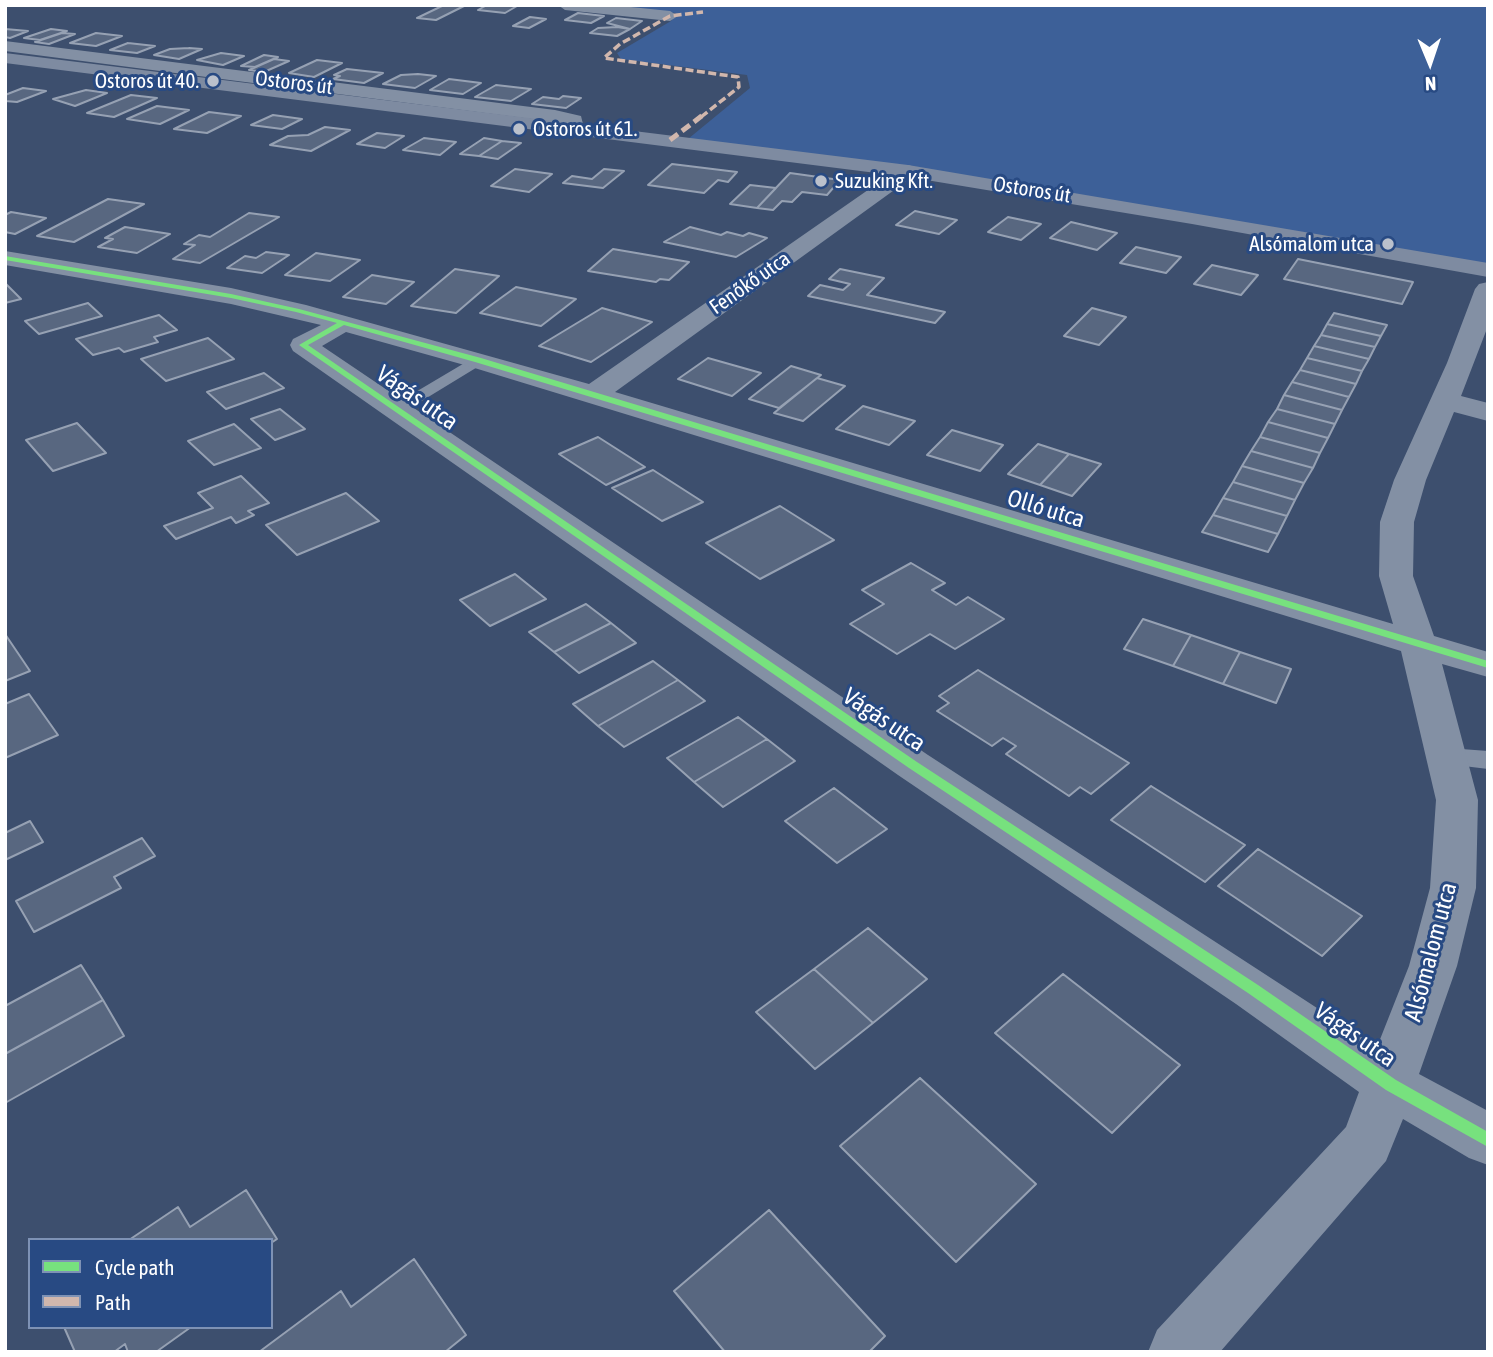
<!DOCTYPE html>
<html>
<head>
<meta charset="utf-8">
<style>
  body { margin:0 }
  #map { position:relative; width:1493px; height:1357px; overflow:hidden; background:#3d4f6e; font-family:"Asap Condensed",sans-serif }
  canvas { display:block }
  .frame { position:absolute; inset:0; border:7px solid #fff; pointer-events:none }
  .legend { position:absolute; left:28px; top:1238px; width:245px; height:91px; box-sizing:border-box; background:#284a83; border:2px solid #7e92b5; margin:0; padding:9px 12px; list-style:none; font-size:21px; color:#fff }
  .legend li { display:flex; align-items:center; gap:14px; height:35px }
  .legend b { width:35px; border:2px solid #7e92b5 }
  .north { position:absolute; left:1395px; top:28px; width:70px; height:70px; -webkit-text-stroke:5px #284a83; paint-order:stroke; rotate:178deg; font-size:19px; font-weight:700; line-height:28px; text-align:center; color:#fff }
  .north::after { content:''; display:block; margin:auto; width:24px; height:32px; background:#fff; clip-path:polygon(50% 0,100% 100%,50% 72%,0 100%) }
</style>
</head>
<body>
<div id="map">
<canvas width="1493" height="1357"></canvas>
<div class="frame"></div>
<ul class="legend">
<li><b style="height:9px;background:#77e17e"></b>Cycle path</li>
<li><b style="height:9px;background:#d1b7ad"></b>Path</li>
</ul>
<div class="north">N</div>
</div>
<script>
const g = document.querySelector('canvas').getContext('2d');
g.lineJoin = 'round';
function fillPath(path, color) { g.fillStyle = color; g.fill(path, 'evenodd'); }
const shape = rows => new Path2D(rows.map(r => 'M' + r).join(''));
function stroke(path, color, width, dash) { g.strokeStyle = color; g.lineWidth = width; g.lineCap = dash ? 'butt' : 'round'; g.setLineDash(dash || []); g.stroke(path); }
function write(font, color, halo, rows, align = 'center') {
  g.font = font + ' "Asap Condensed",sans-serif'; g.lineWidth = 6; g.setLineDash([]); g.textBaseline = 'middle'; g.strokeStyle = halo; g.fillStyle = color; for (const [text, x, y, turn = 0] of rows) {
    g.save(); g.translate(x, y); g.rotate((+turn || 0) * Math.PI / 180); g.textAlign = isNaN(turn) ? turn : align; if (halo) g.strokeText(text, 0, 0); g.fillText(text, 0, 0); g.restore();
  }
}
fillPath(shape([
  [593,5,1488,5,1488,266,688,139,750,88,747,75,621,59,617,53,671,21,676,13]
]), '#3d6098');
const building = shape([
  [444,5,466,5,436,20,417,18,444,5],
  [487,5,505,5,517,6,505,13,478,10,487,5],
  [578,13,604,16,591,23,565,20,578,13],
  [530,17,546,19,529,28,513,26,530,17],
  [616,18,642,21,630,29,607,23,616,18],
  [617,27,630,29,617,36,590,33,598,28,617,27],
  [5,29,28,31,10,38,5,37,5,29],
  [51,29,67,31,40,40,24,38,51,29],
  [62,33,75,34,49,44,35,42,62,33],
  [96,33,122,36,96,46,70,43,96,33],
  [128,43,155,46,137,53,110,50,128,43],
  [189,48,202,49,179,59,154,55,170,49,189,48],
  [221,53,244,56,223,65,197,60,221,53],
  [264,55,278,57,255,67,241,66,264,55],
  [274,59,289,61,264,72,249,70,274,59],
  [317,60,342,63,314,77,289,73,317,60],
  [347,69,383,73,364,83,333,79,340,76,334,75,347,69],
  [401,75,418,74,436,76,415,88,383,84,401,75],
  [449,79,481,83,463,94,430,90,449,79],
  [496,85,531,89,511,101,475,97,496,85],
  [23,88,46,91,17,102,5,101,5,95,23,88],
  [86,90,107,93,75,106,53,99,86,90],
  [131,95,157,98,114,117,87,113,131,95],
  [563,96,581,98,566,108,532,104,543,97,559,99,563,96],
  [157,106,189,110,160,124,127,119,157,106],
  [209,112,241,116,207,133,174,129,209,112],
  [273,115,302,119,282,129,251,125,273,115],
  [325,127,350,130,311,151,270,145,288,136,308,135,325,127],
  [377,133,404,136,385,148,357,144,377,133],
  [424,138,456,142,440,155,403,150,424,138],
  [484,138,502,141,479,156,460,154,484,138],
  [502,141,521,143,498,159,479,156,502,141],
  [672,164,737,172,728,182,718,180,704,193,648,185,672,164],
  [515,169,552,174,529,192,491,186,515,169],
  [604,169,624,171,603,188,563,183,572,176,592,179,604,169],
  [790,173,840,180,827,195,802,192,792,202,782,201,773,210,757,208,790,173],
  [750,185,776,188,757,208,730,204,750,185],
  [108,199,144,204,74,242,37,236,108,199],
  [915,211,957,220,939,234,896,225,915,211],
  [11,212,46,218,15,234,5,232,5,215,11,212],
  [249,213,279,217,200,263,173,259,195,245,184,244,199,235,210,237,249,213],
  [1008,217,1041,224,1021,240,988,232,1008,217],
  [1071,222,1117,233,1097,250,1050,238,1071,222],
  [125,227,170,234,137,253,98,247,113,239,105,238,125,227],
  [690,227,721,235,727,232,743,236,749,233,767,238,736,257,664,242,690,227],
  [1136,247,1181,257,1166,273,1120,263,1136,247],
  [613,249,689,262,669,280,660,279,656,282,588,271,613,249],
  [266,252,289,255,262,273,227,268,245,256,256,258,266,252],
  [316,253,360,260,330,281,285,275,316,253],
  [1298,259,1413,282,1402,304,1284,279,1298,259],
  [1212,265,1258,275,1241,295,1194,284,1212,265],
  [455,269,499,276,456,313,411,306,455,269],
  [840,269,884,278,867,295,945,312,935,323,808,296,820,285,843,290,850,284,829,279,840,269],
  [372,275,414,282,386,304,343,297,372,275],
  [5,283,21,299,5,303,5,283],
  [516,287,576,299,541,326,480,313,516,287],
  [88,303,102,316,39,334,25,321,88,303],
  [602,308,652,322,591,362,539,346,602,308],
  [1092,308,1126,317,1099,345,1064,336,1092,308],
  [1334,313,1387,325,1381,336,1327,324,1334,313],
  [159,315,177,330,154,337,158,342,124,352,119,348,93,355,76,339,159,315],
  [1327,324,1381,336,1375,347,1321,335,1327,324],
  [1321,335,1375,347,1369,359,1314,346,1321,335],
  [208,338,234,359,166,381,141,359,208,338],
  [1314,346,1369,359,1362,371,1307,358,1314,346],
  [708,358,761,373,732,396,678,379,708,358],
  [1307,358,1362,371,1356,384,1300,370,1307,358],
  [791,366,821,375,779,408,749,399,791,366],
  [1300,370,1356,384,1349,397,1292,382,1300,370],
  [264,373,284,388,226,409,207,392,264,373],
  [817,378,845,386,803,421,774,413,817,378],
  [1292,382,1349,397,1342,410,1284,395,1292,382],
  [1284,395,1342,410,1335,424,1277,409,1284,395],
  [863,406,915,421,889,445,836,429,863,406],
  [280,409,305,429,275,440,251,419,280,409],
  [1277,409,1335,424,1328,438,1268,422,1277,409],
  [1268,422,1328,438,1320,453,1260,437,1268,422],
  [77,423,106,453,53,471,26,440,77,423],
  [234,424,261,448,214,465,188,441,234,424],
  [952,430,1003,445,980,471,927,455,952,430],
  [598,437,645,467,606,485,559,454,598,437],
  [1260,437,1320,453,1313,468,1251,451,1260,437],
  [1038,444,1069,454,1040,485,1008,474,1038,444],
  [1251,451,1313,468,1304,483,1242,466,1251,451],
  [1069,454,1101,464,1072,496,1040,485,1069,454],
  [1242,466,1304,483,1295,500,1233,482,1242,466],
  [653,470,703,502,662,521,612,488,653,470],
  [241,476,269,503,248,511,254,515,236,523,231,517,176,539,164,526,213,508,198,493,241,476],
  [1233,482,1295,500,1287,516,1223,498,1233,482],
  [346,493,379,521,297,555,266,525,346,493],
  [1223,498,1287,516,1278,534,1213,515,1223,498],
  [780,506,834,540,760,579,706,543,780,506],
  [1213,515,1278,534,1268,552,1202,532,1213,515],
  [911,563,945,583,932,590,956,605,968,597,1004,619,955,649,930,634,897,654,850,624,884,604,862,590,911,563],
  [515,574,546,599,490,626,460,600,515,574],
  [586,604,611,623,554,652,529,632,586,604],
  [1143,619,1191,635,1173,666,1124,649,1143,619],
  [611,623,636,643,579,673,554,652,611,623],
  [5,634,30,671,5,681,5,634],
  [1191,635,1240,652,1223,684,1173,666,1191,635],
  [1240,652,1291,669,1276,703,1223,684,1240,652],
  [653,661,678,680,598,726,573,704,653,661],
  [978,670,1129,763,1091,794,1080,787,1069,796,1006,754,1016,746,1003,738,992,746,937,711,949,703,939,696,978,670],
  [678,680,705,701,624,747,598,726,678,680],
  [29,694,58,735,5,758,5,704,29,694],
  [738,717,767,739,694,782,667,758,738,717],
  [767,739,795,761,723,807,694,782,767,739],
  [1151,786,1245,845,1205,882,1111,820,1151,786],
  [834,788,887,829,837,863,785,821,834,788],
  [30,821,43,842,5,860,5,833,30,821],
  [142,838,155,856,114,877,121,888,34,932,16,901,142,838],
  [1258,849,1362,916,1322,956,1218,886,1258,849],
  [868,928,927,979,873,1023,814,969,868,928],
  [81,965,103,1000,5,1054,5,1006,81,965],
  [814,969,873,1023,815,1069,756,1012,814,969],
  [1063,974,1180,1065,1112,1133,995,1033,1063,974],
  [103,1000,124,1036,5,1103,5,1054,103,1000],
  [920,1078,1036,1184,956,1262,840,1146,920,1078],
  [246,1190,277,1239,271,1243,271,1240,129,1240,178,1207,190,1227,246,1190],
  [769,1210,885,1336,869,1352,725,1352,674,1291,769,1210],
  [414,1259,466,1335,445,1352,259,1352,341,1291,351,1307,414,1259],
  [64,1327,191,1327,156,1352,128,1352,125,1344,114,1352,75,1352,64,1327]
]);
fillPath(building, '#586780');
stroke(building, '#96a1b3', 2);
fillPath(shape([
  [478,355,486,360,484,363,402,413,396,414,387,409,478,355],
  [1448,748,1488,751,1488,769,1439,763,1436,757,1439,751,1448,748]
]), '#8390a4');
fillPath(shape([
  [558,5,611,5,670,11,678,16,670,21,565,10,558,5],
  [5,41,555,110,581,116,584,128,574,134,567,132,564,124,555,122,5,51,5,41],
  [908,165,915,167,918,171,915,175,615,392,1393,624,1379,576,1380,522,1394,480,1447,363,1475,289,1479,284,1488,282,1488,326,1461,396,1488,403,1488,421,1454,412,1426,480,1414,522,1413,576,1434,636,1488,652,1488,677,1442,664,1478,800,1476,888,1457,966,1419,1074,1488,1111,1488,1165,1469,1158,1403,1119,1386,1161,1220,1352,1148,1352,1157,1330,1346,1127,1359,1092,1236,1004,898,775,293,351,290,345,293,339,321,325,231,304,5,265,5,251,231,288,306,305,589,384,901,167,908,165],
  [346,332,468,366,1401,651,1436,800,1430,888,1409,966,1377,1047,928,755,322,346,346,332]
]), '#8390a4');
fillPath(shape([
  [5,53,908,165,1488,263,1488,277,1192,224,908,177,5,63,5,53]
]), '#7e8ba1');
stroke(shape([
  [701,117,739,87,738,77,604,58,620,44,670,16,703,12]
]), '#d1b7ad', 3.5, [8, 3.5]);
stroke(shape([
  [670,140,703,115]
]), '#d1b7ad', 5, [10, 5]);
fillPath(shape([
  [5,256,231,294,299,309,481,358,1488,661,1488,668,475,362,344,325,308,345,917,762,1258,985,1396,1080,1488,1132,1488,1147,1386,1090,1248,993,909,768,299,345,337,323,296,312,231,298,5,260,5,256]
]), '#77e17e');
for (const [x, y, r, color] of [
  [213,81,7,"#bbc1cc"],
  [519,129,7,"#bbc1cc"],
  [821,181,7,"#bbc1cc"],
  [1388,244,7,"#bbc1cc"]
]) { const dot = new Path2D(); dot.arc(x, y, r, 0, 2 * Math.PI); g.fillStyle = color; g.fill(dot); stroke(dot, '#284a83', 2.5); }
write('21px', '#fff', '#284a83', [
  ["Ostoros út 40.",199,81],
  ["Ostoros út 61.",533,129,"left"],
  ["Suzuking Kft.",835,181,"left"],
  ["Alsómalom utca",1374,244]
], 'right');
write('21px', '#fff', '#284a83', [
  ["Ostoros út",294,83,7],
  ["Ostoros út",1032,190,9],
  ["Fenőkő utca",750,283,-35]
]);
write('24px', '#fff', '#284a83', [
  ["Vágás utca",417,398,35],
  ["Olló utca",1046,509,17],
  ["Vágás utca",884,720,34],
  ["Alsómalom utca",1431,952,-75],
  ["Vágás utca",1355,1035,35]
]);
</script>
</body>
</html>
